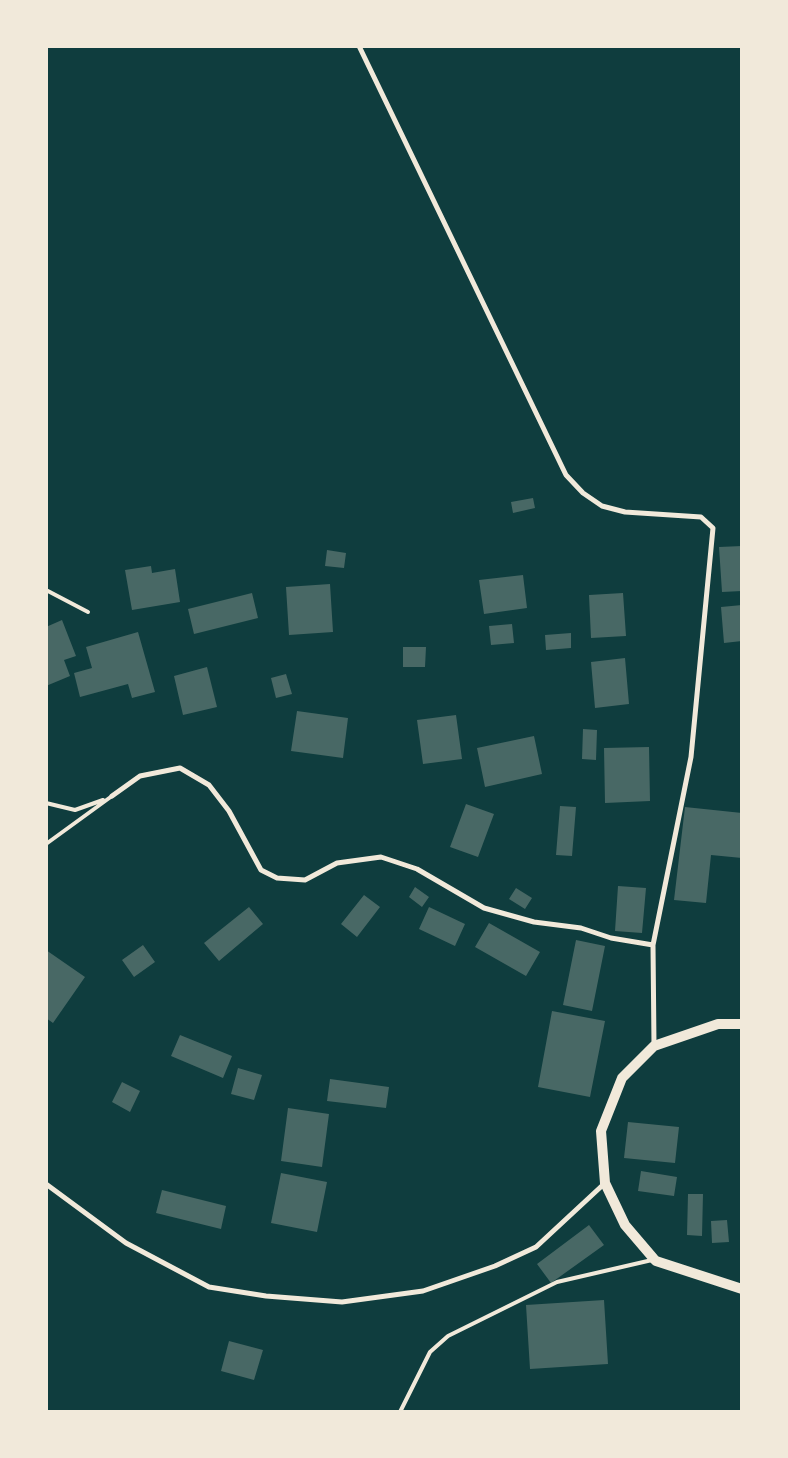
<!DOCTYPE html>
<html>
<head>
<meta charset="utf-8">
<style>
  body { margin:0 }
  #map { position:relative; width:788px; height:1458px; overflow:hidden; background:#0f3d3e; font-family:"Asap Condensed",sans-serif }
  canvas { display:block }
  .frame { position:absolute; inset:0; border:48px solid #f1e9da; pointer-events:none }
</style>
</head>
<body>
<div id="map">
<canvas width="788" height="1458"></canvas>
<div class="frame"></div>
</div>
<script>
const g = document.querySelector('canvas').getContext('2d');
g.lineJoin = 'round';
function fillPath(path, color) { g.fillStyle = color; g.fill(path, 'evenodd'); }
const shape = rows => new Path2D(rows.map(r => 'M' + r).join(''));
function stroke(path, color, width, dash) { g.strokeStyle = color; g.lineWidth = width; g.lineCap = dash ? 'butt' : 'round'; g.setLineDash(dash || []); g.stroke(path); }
fillPath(shape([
  [533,498,535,508,513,513,511,502],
  [742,546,742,591,722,592,719,547],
  [327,550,346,553,344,568,325,566],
  [151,566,152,573,175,569,180,602,132,610,125,570],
  [523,575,527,608,484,614,479,580],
  [330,584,333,632,289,635,286,587],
  [252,593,258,618,194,634,188,609],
  [623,593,626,636,591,638,589,595],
  [742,605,742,641,724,643,721,607],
  [62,620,76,656,64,660,70,676,46,686,46,627],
  [512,624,514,643,491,645,489,626],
  [138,632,155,692,132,698,128,684,80,697,74,673,92,668,86,647],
  [571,633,571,648,546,650,545,635],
  [403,647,426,647,425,667,403,667],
  [625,658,629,704,595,708,591,662],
  [207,667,217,707,183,715,174,676],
  [286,674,292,694,276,698,271,678],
  [297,711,348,718,343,758,291,751],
  [456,715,462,759,423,764,417,720],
  [583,729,597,730,596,760,582,759],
  [534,736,542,774,485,787,477,748],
  [649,747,650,801,605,803,604,748],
  [466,804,494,814,478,857,450,847],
  [560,806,576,807,572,856,556,855],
  [685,807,742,813,742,858,711,855,706,903,674,900],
  [618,886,646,888,642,933,615,931],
  [415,887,429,897,422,907,409,897],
  [516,888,532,898,525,909,509,899],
  [364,895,380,907,357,937,341,924],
  [249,907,263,924,219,961,204,943],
  [429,907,465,924,455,946,419,929],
  [489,923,540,952,526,976,475,947],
  [576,940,605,946,592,1011,563,1005],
  [143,945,155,962,134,977,122,960],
  [46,950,85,977,53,1023,46,1018],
  [552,1011,605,1021,590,1097,538,1087],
  [180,1035,232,1056,223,1078,171,1056],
  [238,1068,262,1075,254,1100,231,1094],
  [330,1079,389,1087,386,1108,327,1101],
  [122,1082,140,1091,130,1112,112,1102],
  [288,1108,329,1114,322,1167,281,1161],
  [628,1122,679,1127,675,1163,624,1158],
  [641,1171,677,1177,674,1196,638,1191],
  [281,1173,327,1182,317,1232,271,1223],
  [162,1190,226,1206,221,1229,156,1213],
  [688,1194,703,1194,702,1236,687,1235],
  [727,1220,729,1242,712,1243,711,1221],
  [589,1225,604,1245,551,1283,537,1264],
  [604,1300,608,1364,530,1369,526,1305],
  [229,1341,263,1350,254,1380,221,1371]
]), '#486865');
stroke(shape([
  [46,590,88,612],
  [46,803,75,810,103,800],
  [46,844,112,796],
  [400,1412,430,1352,448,1336,557,1282,652,1260]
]), '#f1e9da', 4);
stroke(shape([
  [359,46,566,475,583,493,602,506,625,512,701,517,713,528,691,757,653,945,654,1045],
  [112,796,140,776,180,768,209,785,229,811,261,870,277,878,305,880,337,863,381,857,417,869,484,908,534,922,581,928,611,938,653,945],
  [46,1184,126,1243,209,1287,266,1296,342,1302,423,1291,495,1266,536,1247,605,1183]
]), '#f1e9da', 5);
stroke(shape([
  [742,1024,718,1024,654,1046,622,1078,601,1131,605,1183,625,1225,654,1259,656,1261,742,1289]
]), '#f1e9da', 10);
</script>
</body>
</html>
